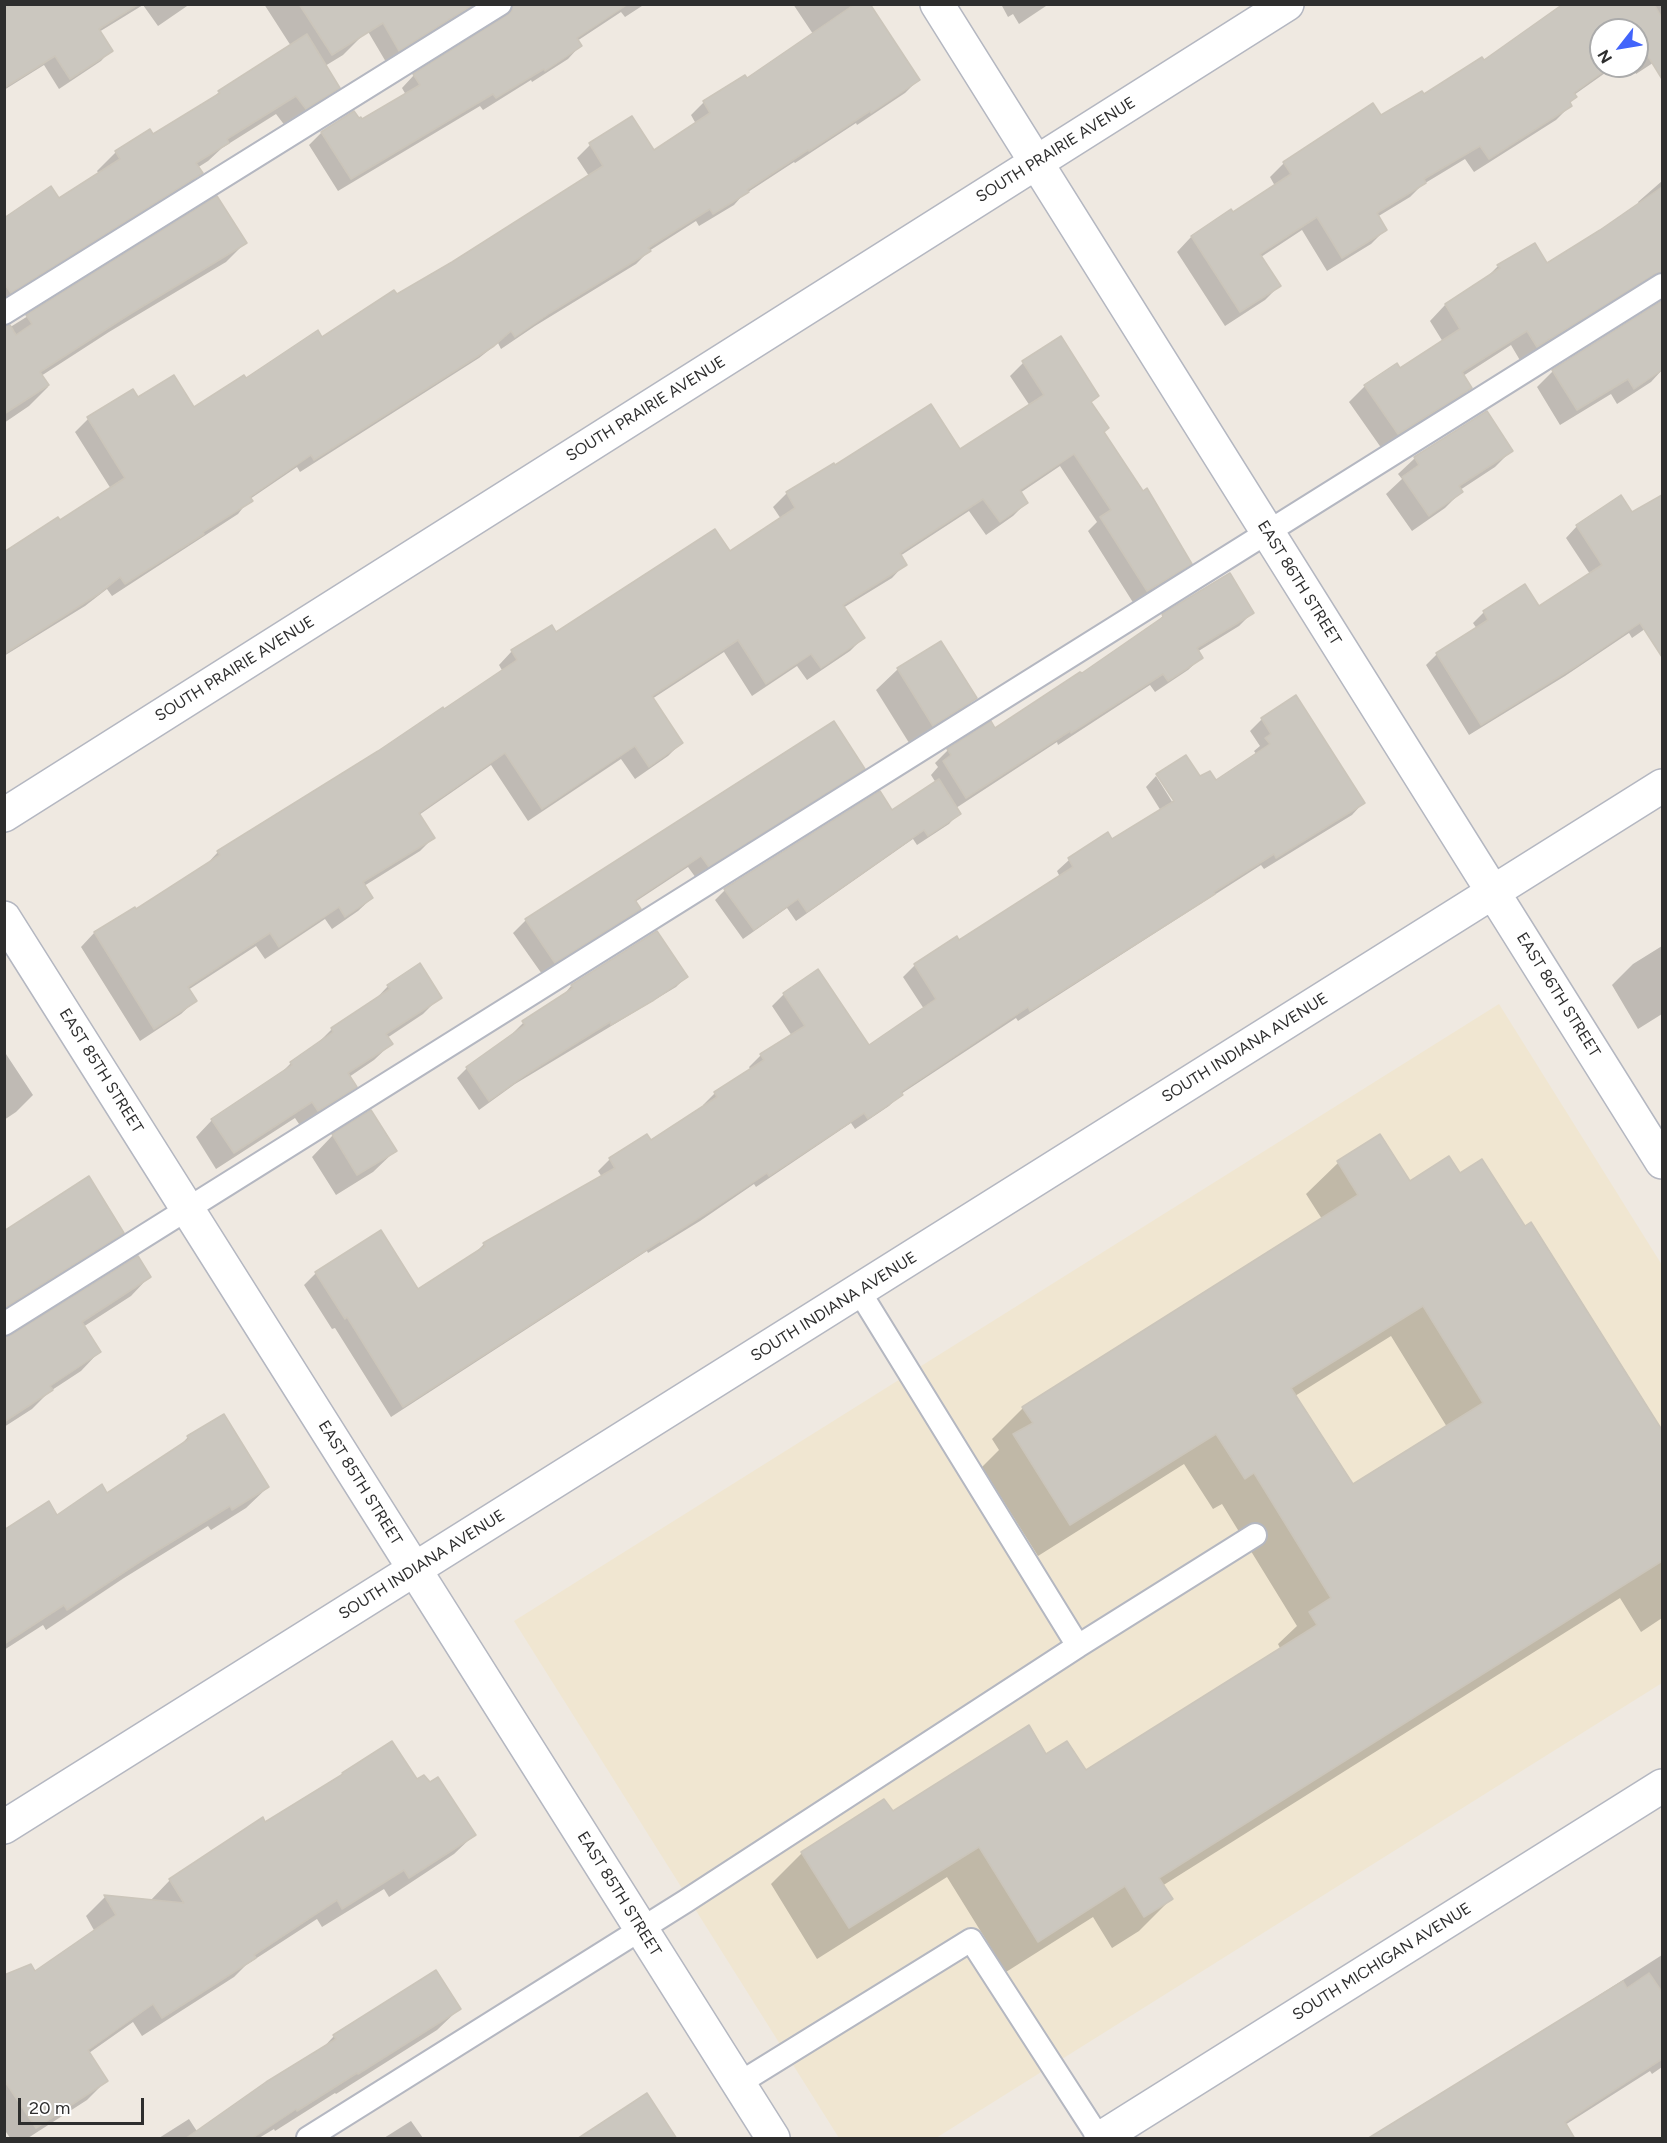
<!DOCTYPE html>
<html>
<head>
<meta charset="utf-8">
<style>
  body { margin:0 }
  #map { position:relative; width:1667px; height:2143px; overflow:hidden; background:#efe9e1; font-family:Figtree,sans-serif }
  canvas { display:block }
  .frame { position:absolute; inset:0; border:6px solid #2e2e2e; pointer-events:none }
  .north { position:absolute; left:1589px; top:18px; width:60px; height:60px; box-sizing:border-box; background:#fff; border:2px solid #ababab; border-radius:50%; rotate:239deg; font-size:16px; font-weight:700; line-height:24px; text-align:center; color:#2e2e2e }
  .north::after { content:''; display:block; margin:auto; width:21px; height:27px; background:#4264fb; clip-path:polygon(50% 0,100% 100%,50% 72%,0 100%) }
  .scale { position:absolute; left:18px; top:2098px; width:126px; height:27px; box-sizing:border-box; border:3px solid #2e2e2e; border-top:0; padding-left:8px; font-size:18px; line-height:21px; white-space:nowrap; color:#2e2e2e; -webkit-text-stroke:4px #fff; paint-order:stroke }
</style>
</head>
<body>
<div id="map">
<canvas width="1667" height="2143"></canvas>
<div class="frame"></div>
<div class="north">N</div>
<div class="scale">20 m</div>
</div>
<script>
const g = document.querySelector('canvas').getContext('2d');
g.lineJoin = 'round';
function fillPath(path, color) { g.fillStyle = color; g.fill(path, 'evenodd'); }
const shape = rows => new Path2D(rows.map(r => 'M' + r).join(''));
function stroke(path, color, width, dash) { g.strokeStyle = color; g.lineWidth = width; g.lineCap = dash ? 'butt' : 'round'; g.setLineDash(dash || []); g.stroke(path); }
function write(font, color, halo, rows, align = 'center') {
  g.font = font + ' Figtree,sans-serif'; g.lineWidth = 6; g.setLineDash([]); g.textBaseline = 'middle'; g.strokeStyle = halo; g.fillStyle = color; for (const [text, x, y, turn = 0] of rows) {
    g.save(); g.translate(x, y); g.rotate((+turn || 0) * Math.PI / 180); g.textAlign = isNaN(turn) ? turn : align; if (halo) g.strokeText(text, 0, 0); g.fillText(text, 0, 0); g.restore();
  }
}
fillPath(shape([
  [1499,1004,1662,1265,1662,1683,936,2138,839,2138,514,1621]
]), '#f0e6d1');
fillPath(shape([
  [4,4,190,4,158,26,143,5,99,32,111,50,101,61,59,89,44,65,4,90],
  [264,4,345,4,364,34,343,55,325,66,338,88,319,107,286,127,276,114,222,148,208,161,197,168,201,173,182,192,4,303,4,216,7,219,59,200,99,174,97,171,116,152,153,136,210,101,219,92,291,46],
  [374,4,479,4,386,62,360,18],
  [494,4,645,4,625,17,621,12,577,41,580,46,568,59,532,82,531,80,483,110,480,106,338,191,309,145,321,133,354,113,361,121,406,95,402,88,414,75,500,21,500,10],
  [793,4,868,4,918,80,905,93,857,125,856,123,795,163,794,162,742,196,734,205,699,226,696,221,649,251,636,264,535,326,501,349,498,343,479,358,300,472,297,467,250,499,238,514,112,596,107,589,85,606,4,656,4,553,59,522,111,489,75,432,88,419,133,391,138,399,193,409,322,339,452,263,589,176,577,158,590,145,632,118,653,152,696,124,691,115,704,102,747,80,813,34],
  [1001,4,1049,4,1019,24,1013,14,1008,17],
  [1566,4,1662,4,1662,57,1636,74,1631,66,1637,66,1637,30,1601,30,1601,66,1615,66,1574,95,1569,103,1570,106,1556,120,1474,172,1465,159,1422,185,1410,197,1377,217,1385,230,1371,244,1327,271,1302,230,1261,257,1279,286,1265,300,1225,326,1177,252,1191,237,1231,211,1233,214,1275,186,1270,177,1284,163,1423,96,1484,63],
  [1662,181,1662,370,1651,382,1617,404,1611,394,1560,425,1537,387,1553,371,1660,304,1658,294,1521,362,1511,345,1463,376,1470,388,1455,404,1382,449,1349,402,1365,386,1400,370,1443,342,1430,321,1445,305,1484,280,1498,266,1547,265,1639,204,1638,202],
  [217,198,245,243,226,262,109,332,41,376,48,387,29,406,4,423,4,328,12,326],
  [1060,338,1098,396,1090,403,1103,433,1190,563,1177,577,1134,604,1088,531,1097,522,1060,466,1020,493,1026,503,1013,516,986,535,969,511,900,556,905,564,892,578,843,608,863,638,850,651,807,680,797,666,752,696,724,652,652,699,681,743,668,756,635,779,621,759,528,821,491,765,419,815,433,838,420,851,364,886,372,898,358,911,332,929,325,919,265,959,256,946,188,990,195,1001,181,1014,140,1041,81,947,94,933,134,909,136,911,205,866,218,852,503,672,499,665,512,651,556,634,729,554,781,519,773,507,786,494,833,465,834,467,960,451,1030,406,1010,376,1023,363],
  [1511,451,1495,467,1460,490,1461,492,1445,508,1412,531,1386,494,1402,479,1398,474,1415,458],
  [1662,496,1662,617,1632,638,1629,633,1565,676,1469,735,1426,665,1437,654,1477,629,1473,623,1484,612,1539,608,1590,574,1566,538,1577,526,1632,514],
  [1252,613,1239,626,1197,652,1201,658,1188,670,1155,692,1150,685,1058,745,1057,742,956,808,959,813,949,824,917,845,913,839,796,921,787,908,743,939,715,900,725,890,891,812,936,783,931,775,938,767,935,763,948,750,991,723,995,730,1081,676,1151,627,1163,616],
  [941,643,975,698,954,719,911,746,876,690,898,669],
  [1262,719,1363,803,1352,815,1264,869,1261,865,1018,1021,1016,1018,901,1094,889,1106,855,1129,851,1123,756,1187,754,1184,700,1221,648,1253,647,1251,391,1417,335,1328,332,1329,304,1285,316,1273,417,1291,473,1255,484,1244,602,1177,598,1171,610,1159,651,1142,705,1107,703,1105,715,1093,751,1070,749,1067,761,1055,792,1036,772,1006,784,994,818,971,869,1047,924,1009,903,977,915,965,956,938,959,942,1060,877,1057,871,1069,860,1108,834,1112,841,1161,811,1146,787,1156,776,1176,808,1179,807,1159,776,1157,776,1186,757,1199,778,1215,782,1257,755,1254,751,1260,746,1250,731],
  [834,723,863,768,851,781,696,878,688,867,635,902,639,908,627,921,542,974,513,933,526,920],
  [656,933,686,977,676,987,515,1084,479,1110,457,1078,467,1068,514,1035,513,1033,523,1023,562,997,571,986],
  [1662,946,1662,1014,1638,1029,1612,985,1633,964],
  [388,986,440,997,423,1014,387,1038,391,1044,374,1060,349,1077,355,1087,338,1104,301,1127,295,1118,216,1169,196,1137,212,1120,277,1077,291,1063,315,1046,332,1029,372,1003],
  [4,1051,33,1095,16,1112,4,1120],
  [333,1135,395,1151,373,1172,336,1195,312,1157],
  [1380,1136,1410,1183,1460,1175,1525,1228,1530,1224,1662,1433,1662,1618,1641,1632,1620,1598,1162,1886,1171,1899,1139,1931,1112,1948,1093,1917,1006,1972,947,1877,817,1959,771,1884,802,1853,893,1813,1045,1756,1085,1773,1281,1650,1278,1644,1297,1626,1222,1504,1213,1509,1184,1464,1038,1556,982,1467,999,1450,992,1439,1023,1408,1322,1219,1306,1194,1338,1163],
  [1391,1336,1447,1427,1353,1487,1295,1396],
  [4,1233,122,1233,103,1251,4,1313],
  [149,1277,131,1296,83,1327,99,1352,81,1371,49,1392,32,1409,4,1427,4,1339],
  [188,1437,268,1487,246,1508,211,1530,208,1526,124,1578,46,1630,43,1625,4,1650,4,1532,56,1517,107,1495,175,1451],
  [417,1781,474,1835,454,1854,389,1897,384,1889,322,1927,317,1919,246,1965,234,1977,142,2036,133,2022,89,2053,106,2081,87,2100,28,2138,10,2138,4,2129,4,1978,35,1973,95,1932,86,1916,105,1897,152,1902,151,1900,170,1880,265,1824],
  [1662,1955,1662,2067,1652,2074,1650,2071,1565,2125,1449,2091],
  [459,2009,437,2030,336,2094,335,2093,275,2131,274,2129,259,2138,159,2138,189,2119,200,2136,320,2051,334,2036],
  [411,2121,423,2138,384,2138]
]), '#0003');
const building = shape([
  [4,4,139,4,99,29,113,51,70,79,55,56,4,88,4,4],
  [299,4,474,4,399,51,383,23,332,55,299,4],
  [513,4,628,4,577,38,582,46,545,71,544,69,496,98,493,94,351,179,321,132,354,111,359,118,361,117,362,119,420,85,413,74,507,15,512,11,513,4],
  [855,4,870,4,920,80,871,113,870,111,809,151,808,150,747,190,749,192,713,214,710,209,648,248,651,251,550,313,515,337,511,331,494,346,314,460,311,455,250,497,253,501,203,532,204,534,125,584,120,577,100,593,4,654,4,552,58,517,60,520,125,478,87,417,133,389,138,397,174,375,194,407,244,375,246,378,318,330,322,337,394,290,397,294,452,262,603,166,589,143,632,116,654,150,710,113,703,101,745,75,747,78,855,4],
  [1563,4,1654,4,1662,18,1662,79,1641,45,1637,48,1637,30,1601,30,1601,66,1611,66,1574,93,1577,97,1570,102,1572,106,1489,159,1480,146,1424,179,1426,183,1377,213,1387,230,1342,258,1317,217,1260,254,1281,286,1240,312,1191,236,1231,209,1233,212,1291,174,1283,162,1373,103,1381,115,1422,91,1424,94,1482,57,1484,60,1563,4],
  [307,34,340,88,306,109,296,96,227,139,229,143,196,163,203,173,11,293,4,283,4,218,51,186,59,198,120,159,115,151,150,129,153,134,220,93,218,91,307,34],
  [1662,187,1662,272,1655,274,1537,347,1527,331,1462,372,1472,388,1398,434,1364,385,1397,363,1400,368,1460,329,1445,304,1500,268,1497,265,1535,243,1547,263,1600,230,1662,187],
  [217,196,247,243,130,314,40,372,49,385,4,414,4,326,10,325,16,335,32,324,26,315,217,196],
  [1662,301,1662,370,1634,389,1628,379,1577,410,1552,370,1662,301],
  [1061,336,1099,396,1091,402,1109,428,1104,432,1143,491,1147,488,1192,564,1147,591,1100,517,1111,510,1074,454,1020,490,1028,503,1000,522,983,499,900,553,907,565,843,605,865,638,821,668,811,654,766,684,738,640,652,696,683,743,649,767,635,746,542,809,505,753,419,813,435,838,363,882,373,898,345,917,339,907,279,947,270,933,188,987,197,1001,154,1029,94,932,135,907,136,909,220,855,217,851,378,751,443,707,444,709,517,660,511,650,552,625,556,632,715,529,730,551,795,508,786,492,834,463,835,465,931,404,960,449,1044,395,1022,361,1061,336],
  [1487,411,1513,451,1459,486,1463,492,1429,516,1402,477,1419,465,1414,457,1487,411],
  [1621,495,1632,512,1662,495,1662,657,1640,623,1578,665,1481,725,1436,653,1488,620,1483,611,1525,584,1539,606,1602,565,1576,525,1621,495],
  [1230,573,1254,613,1197,648,1203,658,1168,681,1163,674,1071,733,1070,731,966,798,943,761,951,755,947,749,991,721,995,728,1080,672,1082,673,1163,617,1162,614,1230,573],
  [941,641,977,698,933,726,897,668,941,641],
  [1296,695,1365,803,1276,858,1274,854,1214,892,1215,894,1030,1011,1028,1007,901,1092,903,1095,868,1119,864,1113,769,1176,767,1173,713,1209,661,1242,660,1241,403,1407,347,1317,345,1319,315,1272,381,1230,418,1289,485,1246,483,1243,615,1168,609,1158,647,1134,651,1140,717,1097,714,1092,764,1060,760,1054,805,1026,783,993,818,969,869,1045,936,999,914,964,957,936,959,940,1073,867,1068,858,1108,832,1112,839,1174,801,1156,774,1186,755,1200,776,1210,771,1216,780,1270,744,1265,738,1271,734,1261,718,1296,695],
  [834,721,865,769,709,867,701,856,635,900,641,909,555,963,525,919,834,721],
  [939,779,961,814,928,836,924,830,807,912,798,899,754,930,724,889,880,791,892,810,939,779],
  [657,931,688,977,654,1000,611,1025,610,1022,527,1074,489,1101,466,1067,525,1025,522,1021,573,988,571,985,657,931],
  [420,963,442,998,386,1034,393,1044,348,1073,357,1087,318,1111,312,1102,234,1153,211,1119,292,1065,290,1062,333,1032,331,1028,390,989,387,985,420,963],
  [371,1110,397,1151,357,1175,332,1134,371,1110],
  [1380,1134,1410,1181,1449,1156,1460,1173,1482,1159,1525,1226,1531,1222,1662,1430,1662,1561,1159,1878,1173,1899,1144,1917,1125,1886,1038,1942,979,1847,849,1928,801,1852,884,1799,893,1811,1029,1725,1046,1754,1067,1741,1086,1770,1317,1625,1309,1612,1331,1598,1254,1473,1245,1479,1216,1434,1070,1525,1013,1434,1033,1423,1022,1407,1358,1195,1337,1161,1380,1134],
  [1423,1306,1483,1403,1353,1484,1291,1388,1423,1306],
  [89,1176,124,1233,4,1308,4,1231,89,1176],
  [138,1256,151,1277,82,1322,101,1352,50,1386,53,1390,4,1422,4,1337,11,1335,138,1256],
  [224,1414,269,1487,232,1510,230,1506,147,1557,67,1610,64,1605,4,1644,4,1530,49,1501,57,1515,102,1484,107,1493,189,1439,187,1436,224,1414],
  [392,1741,417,1779,424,1775,430,1782,438,1777,476,1835,409,1878,404,1870,342,1909,337,1900,254,1955,256,1958,162,2018,153,2004,88,2050,108,2081,36,2128,4,2080,4,1975,31,1964,35,1971,116,1915,104,1895,184,1903,169,1879,263,1817,265,1822,343,1774,342,1773,392,1741],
  [436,1970,461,2009,358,2074,357,2073,297,2111,296,2109,251,2139,185,2139,266,2082,336,2039,333,2035,436,1970],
  [1649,1973,1662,1992,1662,2059,1565,2122,1575,2139,1367,2139,1623,1981,1627,1988,1649,1973],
  [647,2093,677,2139,577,2139,647,2093]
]);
fillPath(building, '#cbc7bf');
stroke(building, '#cbc5ba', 1.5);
const lane = shape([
  [4,313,500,4],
  [859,1291,1078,1646,1255,1535],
  [4,1324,1662,285],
  [738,2084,971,1940,1099,2138],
  [308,2138,686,1901,1078,1646]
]);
const street = shape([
  [937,4,1662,1162],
  [4,815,1287,4],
  [4,918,773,2138],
  [4,1827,1662,786],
  [1101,2138,1662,1786]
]);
stroke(lane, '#b4b7c1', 26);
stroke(street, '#b4b7c1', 36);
stroke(lane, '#fff', 22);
stroke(street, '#fff', 33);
write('16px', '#2e2e2e', '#fff', [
  ["SOUTH PRAIRIE AVENUE",1056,150,-32],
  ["SOUTH PRAIRIE AVENUE",646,409,-32],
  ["EAST 86TH STREET",1299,583,58],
  ["SOUTH PRAIRIE AVENUE",235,669,-32],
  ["EAST 86TH STREET",1558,995,58],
  ["SOUTH INDIANA AVENUE",1245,1048,-32],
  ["EAST 85TH STREET",101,1071,58],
  ["SOUTH INDIANA AVENUE",834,1307,-32],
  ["EAST 85TH STREET",360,1483,58],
  ["SOUTH INDIANA AVENUE",422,1565,-32],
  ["EAST 85TH STREET",619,1894,58],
  ["SOUTH MICHIGAN AVENUE",1382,1962,-32]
]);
</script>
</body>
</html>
